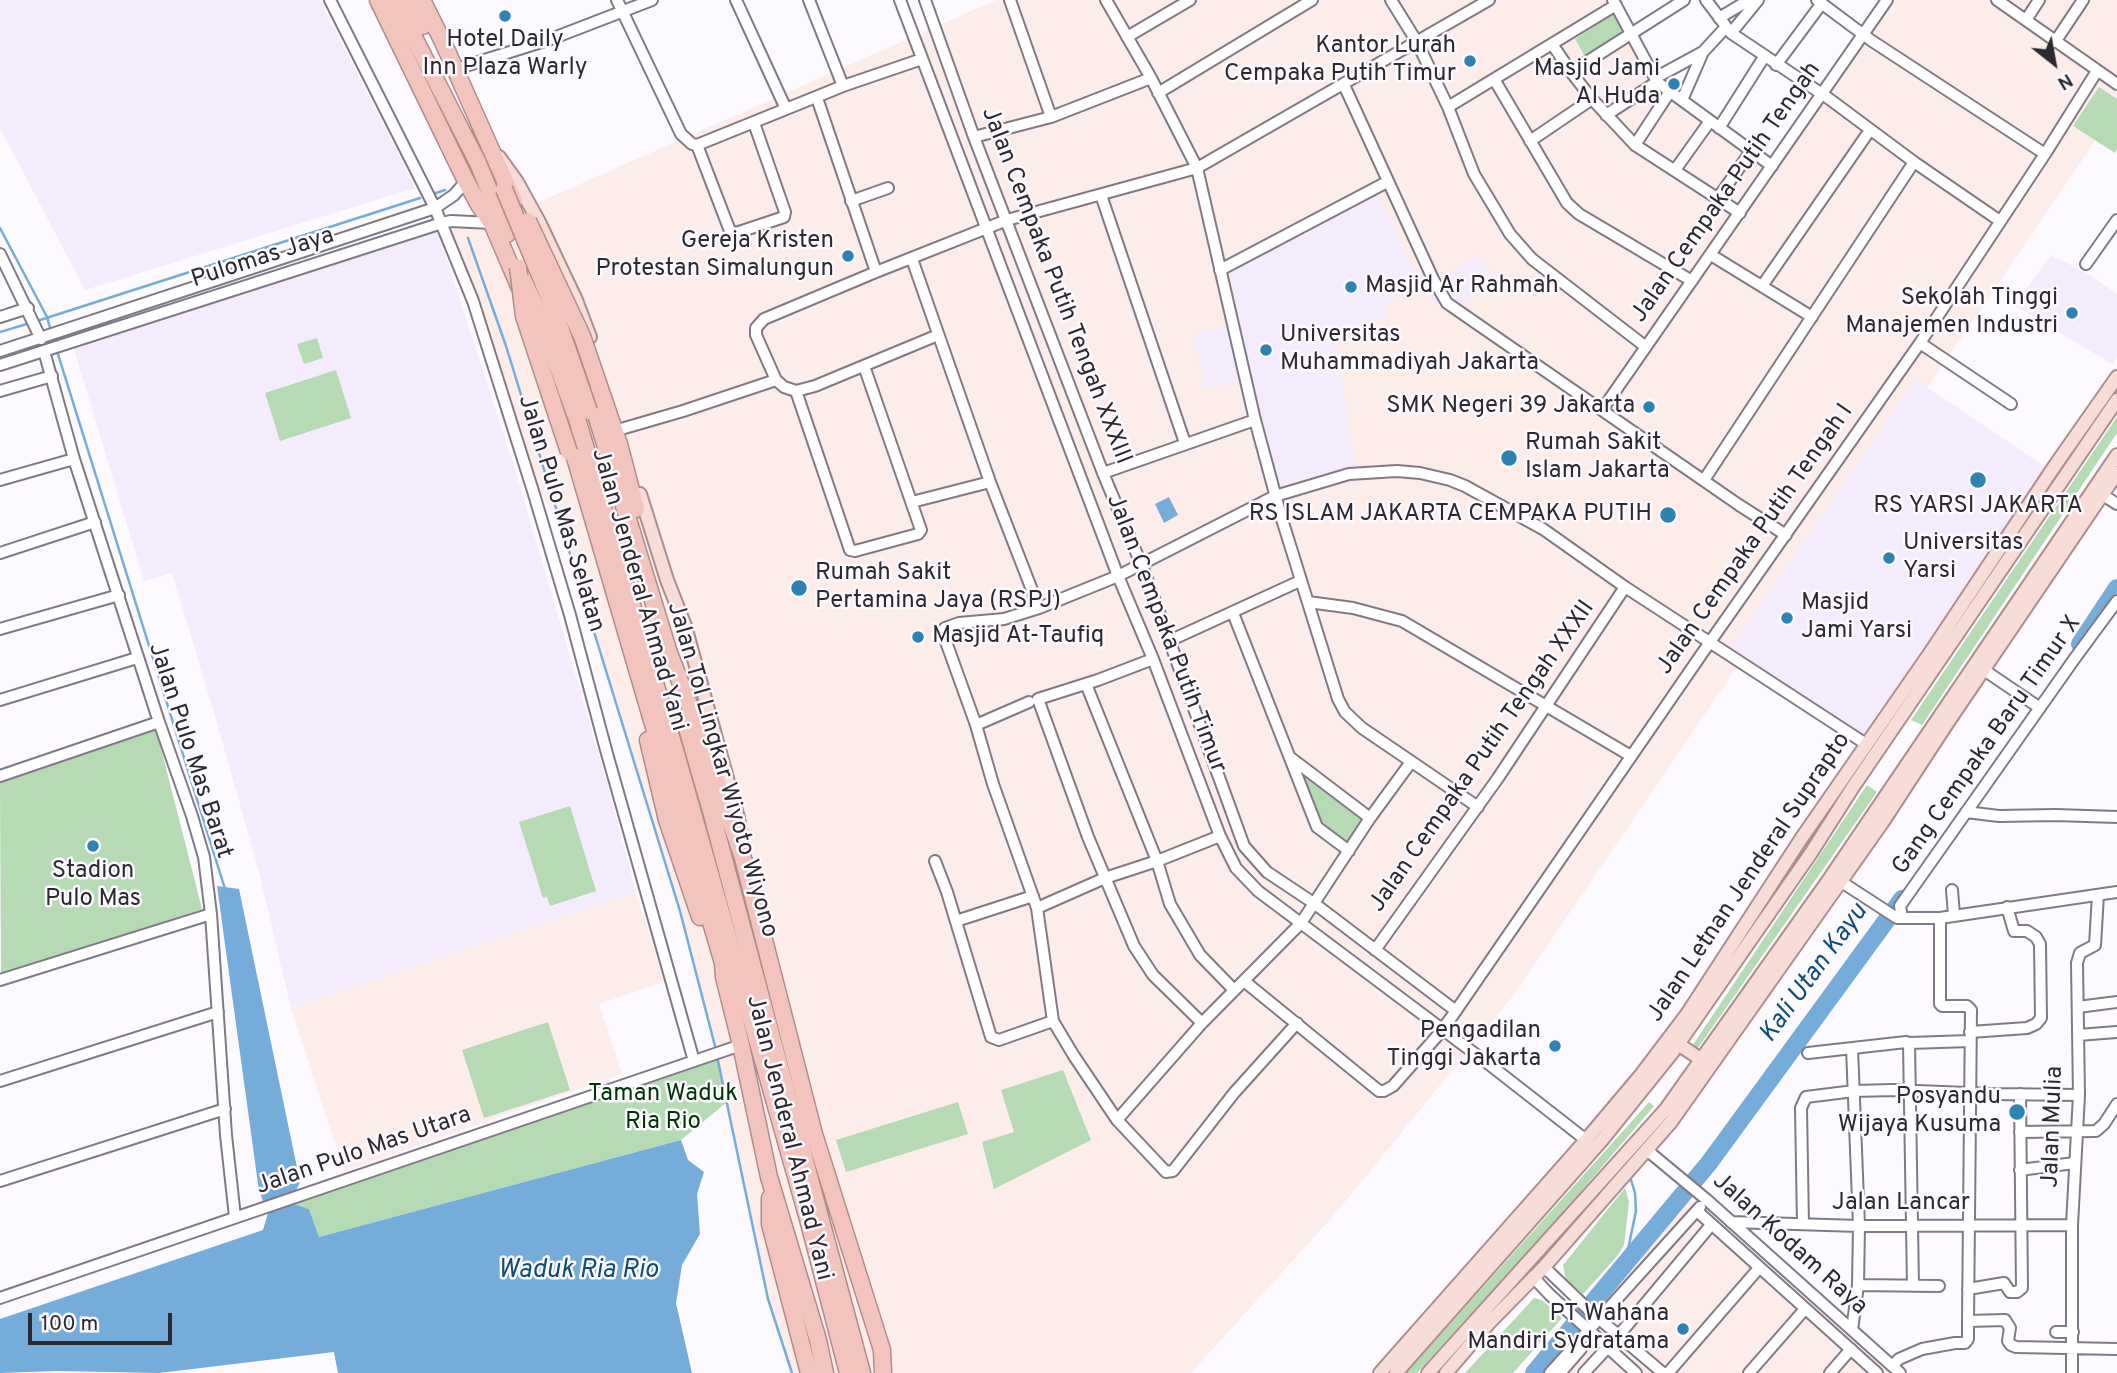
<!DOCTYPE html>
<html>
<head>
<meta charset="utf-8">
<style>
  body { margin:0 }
  #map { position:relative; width:2117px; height:1373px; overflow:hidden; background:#fcf9ff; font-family:Overpass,sans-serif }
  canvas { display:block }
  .north { position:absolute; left:2019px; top:28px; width:70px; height:70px; -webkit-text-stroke:5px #fcf9ff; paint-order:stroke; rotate:149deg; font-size:19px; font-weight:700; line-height:28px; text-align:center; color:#2c2a2f }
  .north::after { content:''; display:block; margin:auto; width:24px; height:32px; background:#2c2a2f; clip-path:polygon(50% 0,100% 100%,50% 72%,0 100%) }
  .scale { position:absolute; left:28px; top:1313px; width:144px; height:32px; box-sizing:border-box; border:4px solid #2c2a2f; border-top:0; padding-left:9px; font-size:21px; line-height:24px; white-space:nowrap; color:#2c2a2f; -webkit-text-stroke:5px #fcf9ff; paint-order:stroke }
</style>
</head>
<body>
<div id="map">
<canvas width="2117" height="1373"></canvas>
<div class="north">N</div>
<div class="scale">100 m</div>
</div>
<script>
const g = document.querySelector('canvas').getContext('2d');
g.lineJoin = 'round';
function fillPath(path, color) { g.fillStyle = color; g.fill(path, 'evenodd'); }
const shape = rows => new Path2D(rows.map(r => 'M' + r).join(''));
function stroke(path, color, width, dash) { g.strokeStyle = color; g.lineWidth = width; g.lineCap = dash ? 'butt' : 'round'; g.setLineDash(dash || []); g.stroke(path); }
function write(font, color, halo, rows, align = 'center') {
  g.font = font + ' Overpass,sans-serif'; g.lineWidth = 5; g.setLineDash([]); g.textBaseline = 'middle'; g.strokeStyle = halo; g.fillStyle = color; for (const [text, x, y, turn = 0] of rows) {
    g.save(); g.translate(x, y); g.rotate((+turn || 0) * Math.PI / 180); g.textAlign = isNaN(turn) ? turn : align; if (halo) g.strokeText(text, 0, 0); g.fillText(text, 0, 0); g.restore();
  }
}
fillPath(shape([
  [996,0,1611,0,1659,82,1776,164,1883,0,2117,0,2117,109,1513,996,1335,1214,1191,1373,792,1373,768,1299,713,1036,679,907,564,538,521,450,442,223,492,223],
  [636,892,664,982,599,1004,622,1074,344,1171,291,1008],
  [1686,1196,1812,1304,1889,1373,1542,1373]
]), '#fdedea');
fillPath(shape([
  [0,0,320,0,415,188,85,290,0,128],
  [1376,190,1407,256,1425,285,1479,255,1495,277,1451,313,1415,287,1388,302,1385,318,1334,332,1355,465,1278,486,1254,379,1205,389,1193,335,1238,322,1230,269],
  [437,230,513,463,602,765,636,892,291,1008,259,872,217,723,172,573,144,581,74,349],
  [2051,255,2088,274,2117,294,2117,357,2112,364,2014,305],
  [1915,379,2047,468,1863,737,1731,648]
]), '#f4ecfc');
fillPath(shape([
  [1492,281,1519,302,1501,330,1525,348,1542,323,1623,375,1596,415,1779,536,1710,636,1569,539,1491,493,1448,473,1407,465,1357,467,1335,333,1383,322,1417,291,1440,314,1454,315,1470,308]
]), '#fdede9');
fillPath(shape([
  [1613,14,1625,33,1586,58,1575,39],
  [2099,87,2117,99,2117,149,2115,153,2073,126],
  [317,338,323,358,304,364,297,344],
  [336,370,351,418,280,441,265,393],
  [2117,417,2117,433,1922,725,1911,720],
  [156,729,202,909,1,975,0,783],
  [1301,772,1364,820,1347,843,1323,826],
  [1867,785,1877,792,1693,1055,1688,1052],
  [570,806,596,891,550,906,547,897,543,898,519,822],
  [548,1022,570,1090,484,1118,462,1050],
  [717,1053,727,1102,681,1140,319,1237,309,1209,290,1204],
  [1063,1070,1091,1140,994,1189,982,1142,1014,1132,1001,1090],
  [958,1102,968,1134,846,1172,836,1140],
  [1649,1102,1654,1106,1559,1217,1417,1373,1406,1373],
  [1625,1188,1629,1202,1624,1245,1619,1254,1583,1294,1566,1280,1563,1265],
  [1534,1298,1542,1300,1562,1318,1513,1373,1465,1373]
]), '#b5dab4');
fillPath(shape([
  [1169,497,1178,515,1164,523,1155,504],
  [217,886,239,889,300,1182,290,1203,309,1209,319,1237,681,1140,688,1160,704,1172,697,1194,700,1234,682,1265,676,1303,692,1373,338,1373,334,1352,159,1373,57,1371,0,1373,0,1319,263,1230,268,1213,259,1191]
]), '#75acd9');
stroke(shape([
  [433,194,445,190],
  [0,228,47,317,51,331],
  [468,238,506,346,680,911,716,1050],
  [37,321,420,198],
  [0,332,30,323],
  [57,351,225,889],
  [717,1056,768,1299,792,1373],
  [1625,1264,1636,1211,1635,1193,1631,1180]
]), '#75acd9', 2.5);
stroke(shape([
  [2080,644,2117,588],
  [1534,1373,1709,1163,1902,899]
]), '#75acd9', 18);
const minor = shape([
  [330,0,435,208,473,301,533,491,570,615,606,750,694,1061],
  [617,0,681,134,692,144,697,145,843,86,922,59],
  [736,0,786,109],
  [809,0,843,86],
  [900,0,1118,576,1153,659,1220,836,1236,868,1258,891,1490,1065,1586,1140],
  [925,0,974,137,1103,473,1144,571,1244,846,1267,872,1315,904,1456,1011],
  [1010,0,1051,117],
  [1106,0,1151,78,1197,168,1255,420,1281,516,1338,699,1345,712,1362,728,1478,807],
  [1391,0,1417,42,1448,107,1474,174,1510,234,1532,259,1646,347],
  [1613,0,1657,82,1772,166],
  [1706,0,1731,33,1828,98,1914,162,2000,221],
  [1817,0,1872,41,2045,154],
  [1997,0,2117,84],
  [1719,18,1749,0],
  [2026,20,2039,0],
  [1731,33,1758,0],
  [1127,37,1190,0],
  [2055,42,2083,0],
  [1552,44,1571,72,1592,99,1635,145,1740,213],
  [1776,65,1822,3],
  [456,69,551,39,652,0],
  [1571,72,1684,0],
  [1655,78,1703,52,1726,27],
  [1494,79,1567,203,1579,214,1692,281],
  [1344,85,1433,279,1447,303,1739,505,1786,535],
  [1158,93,1312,0],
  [817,98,876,272],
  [1682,100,1703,52],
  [1448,107,1616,5],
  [1606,115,1657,82],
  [1719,128,1764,57],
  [974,137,1051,117,1151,78],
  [1530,141,1592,99],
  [697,145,730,231,736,233,784,217,785,212,754,123],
  [1635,145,1669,93],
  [1675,170,1710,121],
  [1101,195,1185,443],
  [1718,198,1751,151],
  [851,201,888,188],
  [0,254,41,339],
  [1711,255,1812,317],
  [912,259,990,482,1039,608],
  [2086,264,2117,220],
  [1220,270,1387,182],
  [1762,286,1870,130],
  [0,317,28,308],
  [1920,343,2011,404],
  [0,351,435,208,454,195,466,181],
  [44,351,74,459,159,722,192,816,204,857,211,914,226,1135,235,1217],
  [0,365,442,223,451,221,492,223],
  [0,391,52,376],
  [796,391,784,387,776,380,756,335,756,328,764,319,876,272,1007,220,1197,168,1489,0],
  [796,391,850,550,855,551,918,534,921,530,864,366],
  [796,391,815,386,938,335],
  [1602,410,1887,0],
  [621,429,683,411,776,380],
  [1103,473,1255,420],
  [0,480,74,459],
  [1704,480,1914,162],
  [2103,495,2117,504],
  [912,502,990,482],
  [0,553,95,522],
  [1308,602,1353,608,1402,621,1631,756],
  [1233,613,1317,827,1349,851],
  [0,629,119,595],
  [1169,641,1300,581],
  [1153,659,1098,680,1038,699,1088,837,1134,946,1153,975,1202,1023],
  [1984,670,2040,708],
  [1086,684,1157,861,1170,904,1200,955,1234,990],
  [0,700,137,658],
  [976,725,1029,702],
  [1291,758,1370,818],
  [0,776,159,722],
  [1966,812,1999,816,2055,815,2117,817],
  [935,861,947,892,991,1037,999,1040,1053,1021],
  [1840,881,1897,918,1940,918,2117,892],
  [1952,890,1954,915],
  [1037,908,1105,878,1157,861,1220,836],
  [1902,918,1900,906,2075,658,2117,601],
  [1940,918,1940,1004,1942,1006,1967,1006,1971,1010,1968,1321],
  [956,921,1033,896],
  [1375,950,1498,778,1625,587],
  [0,980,211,914],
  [1244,981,1379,1091,1384,1091,1393,1086,1438,1035,1453,1015,1710,642,1920,343,2045,154,2097,71],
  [2078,1007,2117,1002],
  [1297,1023,1234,1093,1173,1171,1166,1172,1117,1120,1074,1056,1053,1021,1037,908,993,784,976,725,945,639,945,628,959,623,1004,619,1039,608,1118,576,1275,496,1349,474,1397,471,1420,473,1450,480,1465,486,1543,529,1625,587,1866,744],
  [1970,1032,2027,1028,2036,1024,2041,1018,2040,944,2036,937,2027,931,2014,931,2007,907],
  [2078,1035,2117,1032],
  [1909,1043,1913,1286],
  [1808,1053,1906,1042,1909,1043,1970,1041],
  [0,1081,218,1012],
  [1117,1120,1202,1023,1301,923,1370,818,1411,762],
  [2020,1132,2096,1131,2104,1124,2117,1104],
  [1648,1151,1707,1200,1900,1373],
  [2020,1170,2074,1163],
  [0,1181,225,1109],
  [1697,1211,1877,1373],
  [1731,1222,1859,1226,2072,1225],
  [1803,1224,1801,1108,1806,1097,1854,1091,1893,1090,1991,1094,2079,1095],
  [1544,1267,1591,1312,1663,1373],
  [1533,1277,1550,1295,1636,1373],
  [1858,1285,1939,1286],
  [1968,1289,2004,1283,2010,1292,2017,1292,2022,1288,2020,1094],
  [0,1298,741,1045],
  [1852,1330,1858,1285,1859,1226,1852,1048],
  [2056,1332,2073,1332],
  [1619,1335,1711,1225],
  [1892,1366,1899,1359,1922,1349,1955,1343,1965,1343,1968,1339,1968,1321,2005,1320,2010,1328,2008,1341,2011,1345,2016,1347,2117,1349],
  [1550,1373,1700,1207],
  [1560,1373,1581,1349],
  [1584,1373,1608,1347],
  [1668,1373,1759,1268],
  [1749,1373,1805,1309],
  [1830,1373,1851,1349],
  [2072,1373,2072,1225,2079,1095,2077,963,2080,953,2095,945,2098,895]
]);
const major = shape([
  [499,157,517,182,539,222,576,300,590,337],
  [640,494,667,580,685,626,738,818,741,835],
  [1678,1044,1702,1060],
  [1380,1373,1586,1140,1640,1076,1687,1014,1801,839,1930,653,2056,464,2117,377],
  [1396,1373,1602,1140,1672,1053,1811,853,1853,787,2117,400],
  [1428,1373,1666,1109,1828,881,2117,455],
  [1446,1373,1489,1323,1544,1267,1671,1122,1882,823,1948,722,2117,473]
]);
const highway = shape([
  [378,0,466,181,479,205,492,223,519,286],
  [395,0,478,163,507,234],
  [409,0,423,26],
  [422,0,443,42,514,201],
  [595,374,619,444,636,509],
  [590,395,669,653,697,725,743,858,814,1134,882,1350,883,1373],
  [578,422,677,757,808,1219,848,1373],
  [569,437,723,963,724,977,741,1045,769,1177,818,1340,825,1373],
  [685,721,711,811,862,1373],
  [648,740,667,820,700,917],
  [770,1198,770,1224,809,1373]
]);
stroke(minor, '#807a86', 14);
stroke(major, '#ad8e8c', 16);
stroke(highway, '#ad8e8c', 19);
stroke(minor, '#fff', 10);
stroke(major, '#f8dcd8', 12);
stroke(highway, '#f3c4be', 16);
const highwayBridge = shape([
  [504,189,551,302,589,411],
  [528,221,582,336,595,374],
  [518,267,524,316,569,452],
  [524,282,538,312,578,422]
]);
stroke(highwayBridge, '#ad8e8c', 19, []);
stroke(highwayBridge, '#f3c4be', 16);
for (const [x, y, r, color] of [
  [505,16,7,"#2c82b1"],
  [1470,61,7,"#2c82b1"],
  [1674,84,7,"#2c82b1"],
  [848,256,7,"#2c82b1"],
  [1351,287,7,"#2c82b1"],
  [2072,313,7,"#2c82b1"],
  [1266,350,7,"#2c82b1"],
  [1649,407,7,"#2c82b1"],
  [1509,458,9,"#2c82b1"],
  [1978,480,9,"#2c82b1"],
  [1668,515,9,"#2c82b1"],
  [1889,558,7,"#2c82b1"],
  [799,588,9,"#2c82b1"],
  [1787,618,7,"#2c82b1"],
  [918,637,7,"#2c82b1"],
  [93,846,7,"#2c82b1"],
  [1555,1046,7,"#2c82b1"],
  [2017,1112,9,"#2c82b1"],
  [1683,1329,7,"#2c82b1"]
]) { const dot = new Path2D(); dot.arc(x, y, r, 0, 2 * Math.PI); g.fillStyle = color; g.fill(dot); stroke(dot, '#fcf9ff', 2.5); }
write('24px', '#2c2a2f', '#fcf9ff', [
  ["Hotel Daily",505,41,"center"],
  ["Inn Plaza Warly",505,69,"center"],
  ["Kantor Lurah",1456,47],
  ["Cempaka Putih Timur",1456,75],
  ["Masjid Jami",1660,70],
  ["Al Huda",1660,98],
  ["Gereja Kristen",834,242],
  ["Protestan Simalungun",834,270],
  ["Masjid Ar Rahmah",1365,287,"left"],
  ["Sekolah Tinggi",2058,299],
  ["Manajemen Industri",2058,327],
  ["Universitas",1280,336,"left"],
  ["Muhammadiyah Jakarta",1280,364,"left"],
  ["SMK Negeri 39 Jakarta",1635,407],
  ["Rumah Sakit",1525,444,"left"],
  ["Islam Jakarta",1525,472,"left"],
  ["RS YARSI JAKARTA",1978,507,"center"],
  ["RS ISLAM JAKARTA CEMPAKA PUTIH",1652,515],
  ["Universitas",1903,544,"left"],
  ["Yarsi",1903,572,"left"],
  ["Rumah Sakit",815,574,"left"],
  ["Pertamina Jaya (RSPJ)",815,602,"left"],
  ["Masjid",1801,604,"left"],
  ["Jami Yarsi",1801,632,"left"],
  ["Masjid At-Taufiq",932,637,"left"],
  ["Stadion",93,872,"center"],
  ["Pulo Mas",93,900,"center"],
  ["Pengadilan",1541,1032],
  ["Tinggi Jakarta",1541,1060],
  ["Posyandu",2001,1098],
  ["Wijaya Kusuma",2001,1126],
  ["PT Wahana",1669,1315],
  ["Mandiri Sydratama",1669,1343]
], 'right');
write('24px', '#2c2a2f', '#fcf9ff', [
  ["Jalan Cempaka Putih Tengah",1727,193,-55],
  ["Pulomas Jaya",263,259,-18],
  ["Jalan Cempaka Putih Tengah XXXIII",1055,286,69],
  ["Jalan Pulo Mas Selatan",560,514,73],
  ["Jalan Cempaka Putih Tengah I",1756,540,-55],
  ["Jalan Jenderal Ahmad Yani",638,590,74],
  ["Jalan Cempaka Putih Timur",1165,634,69],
  ["Gang Cempaka Baru Timur X",1988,746,-55],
  ["Jalan Pulo Mas Barat",189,751,72],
  ["Jalan Cempaka Putih Tengah XXXII",1483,757,-55],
  ["Jalan Tol Lingkar Wiyoto Wiyono",721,770,74],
  ["Jalan Letnan Jenderal Suprapto",1750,878,-56],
  ["Jalan Mulia",2054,1127,-88],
  ["Jalan Jenderal Ahmad Yani",788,1138,76],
  ["Jalan Pulo Mas Utara",364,1152,-19],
  ["Jalan Lancar",1901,1204],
  ["Jalan Kodam Raya",1789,1245,42]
]);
write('24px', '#003404', '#fcf9ff', [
  ["Taman Waduk",663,1095],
  ["Ria Rio",663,1123]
]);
write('italic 26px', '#0e4d78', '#fcf9ff', [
  ["Kali Utan Kayu",1815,974,-54],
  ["Waduk Ria Rio",578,1272]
]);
</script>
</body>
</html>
